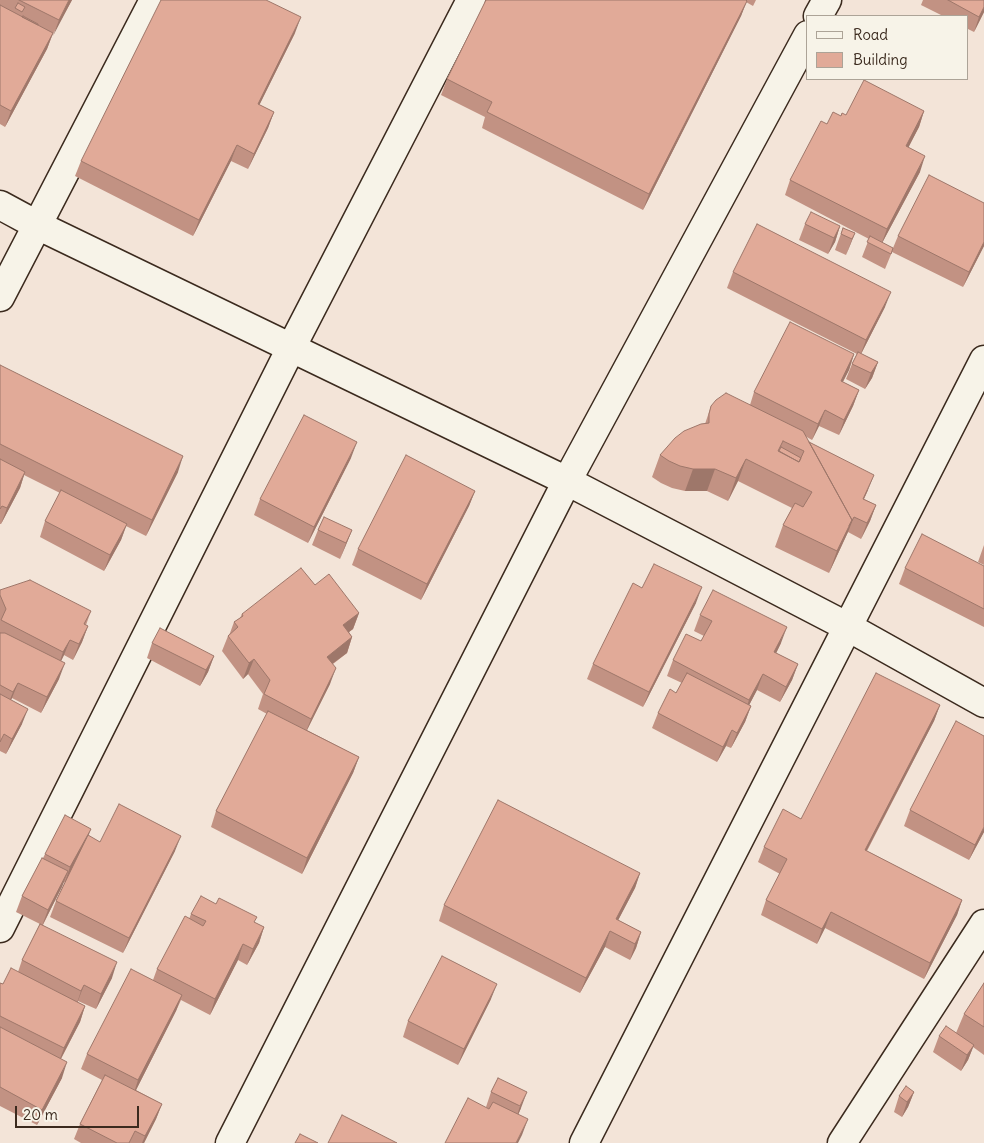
<!DOCTYPE html>
<html>
<head>
<meta charset="utf-8">
<style>
  body { margin:0 }
  #map { position:relative; width:984px; height:1143px; overflow:hidden; background:#f3e4d8; font-family:Delius,sans-serif }
  canvas { display:block }
  .legend { position:absolute; left:806px; top:15px; width:162px; height:65px; box-sizing:border-box; background:#f7f3e8; border:1px solid #aca397; margin:0; padding:6px 9px; list-style:none; font-size:15px; color:#3b2a1e }
  .legend li { display:flex; align-items:center; gap:10px; height:25px }
  .legend b { width:25px; border:1px solid #aca397 }
  .scale { position:absolute; left:15px; top:1106px; width:124px; height:22px; box-sizing:border-box; border:2px solid #3b2a1e; border-top:0; padding-left:6px; font-size:15px; line-height:18px; white-space:nowrap; color:#3b2a1e; -webkit-text-stroke:4px #f7f3e8; paint-order:stroke }
</style>
</head>
<body>
<div id="map">
<canvas width="984" height="1143"></canvas>
<ul class="legend">
<li><b style="height:6px;background:#f7f3e8"></b>Road</li>
<li><b style="height:14px;background:#e1aa98"></b>Building</li>
</ul>
<div class="scale">20 m</div>
</div>
<script>
const g = document.querySelector('canvas').getContext('2d');
g.lineJoin = 'round';
const shape = rows => new Path2D(rows.map(r => 'M' + r).join(''));
function stroke(path, color, width, dash) { g.strokeStyle = color; g.lineWidth = width; g.lineCap = dash ? 'butt' : 'round'; g.setLineDash(dash || []); g.stroke(path); }
function fillPath(path, color) { g.fillStyle = color; g.fill(path, 'evenodd'); }
const minor = shape([
  [818,16,827,0],
  [0,205,37,225,567,481,848,627,984,703],
  [0,297,154,0],
  [0,928,291,348,471,0],
  [230,1143,567,481,808,35],
  [584,1143,984,360],
  [842,1143,984,924]
]);
stroke(minor, '#3b2a1e', 31);
stroke(minor, '#f7f3e8', 28);
fillPath(shape([
  [0,0,72,0,52,36,47,49,5,127,0,124],
  [486,0,756,0,753,6,746,2,741,16,643,210,482,128,485,117,441,95,447,79],
  [923,0,984,0,984,12,974,32,968,29,968,16,943,16,921,5],
  [295,33,259,105,274,112,268,128,248,169,231,161,193,236,75,176,81,161],
  [924,111,919,127,908,147,920,172,882,243,893,248,898,236,984,203,984,246,963,287,892,252,885,269,862,257,869,239,785,195,790,180,827,124,841,116],
  [805,224,840,226,835,242,828,254,799,240],
  [843,228,855,233,846,255,835,250],
  [733,272,885,307,861,354,878,362,872,378,865,389,846,379,852,364,857,354,727,288],
  [854,354,849,370,843,382,859,390,853,406,839,435,819,426,812,440,805,436,809,442,868,490,864,499,876,505,870,521,861,539,848,532,829,573,775,547,783,525,792,508,738,481,728,501,707,491,685,491,672,488,661,483,652,477,660,455,705,424,711,406,750,405,754,392],
  [0,365,178,472,146,536,126,526,121,540,104,571,40,537,45,521,60,493,24,475,20,488,1,524,0,524],
  [351,458,308,543,254,515,260,499],
  [475,491,469,506,421,600,352,565,358,549],
  [318,530,352,530,340,559,312,545],
  [984,545,984,565,978,562],
  [984,566,984,627,899,584,905,568],
  [315,585,359,613,353,629,349,632,352,637,347,653,333,664,330,684,307,730,359,757,353,773,302,874,211,827,216,811,267,714,258,709,263,694,248,674,243,679,222,651,228,636,230,633,234,622,240,618,242,614],
  [642,588,696,603,643,707,587,679,593,664],
  [0,590,91,611,86,625,88,626,82,642,73,660,64,655,61,661,59,679,41,713,12,698,11,700,22,724,6,754,0,751],
  [700,615,781,643,776,653,798,664,792,680,780,702,757,690,749,705,751,706,745,722,731,748,726,746,717,762,652,728,658,713,676,693,682,683,667,676,673,660,701,641,704,636,694,631],
  [152,643,214,656,208,672,200,686,147,658],
  [940,705,934,721,867,851,962,900,957,915,924,979,825,928,817,944,761,915,766,900,780,874,758,862,764,847,801,819],
  [910,810,984,832,969,860,904,826],
  [87,838,100,842,175,851,123,953,50,917,56,901,65,882,64,882,43,925,112,978,96,1009,78,1001,78,1002,85,1006,80,1022,61,1059,62,1078,37,1125,0,1106,0,983,3,984,18,972,22,960,40,924,16,912,22,896,43,858,45,854],
  [640,873,635,888,618,920,641,932,636,948,630,960,605,947,580,993,439,921,444,905],
  [216,904,264,927,259,943,247,965,238,960,210,1015,181,1000,176,1011,136,1090,162,1104,156,1119,144,1143,81,1143,74,1139,80,1124,102,1080,81,1069,87,1054,153,980,157,969,189,919,191,914],
  [984,983,984,1055,973,1047,968,1060,961,1071,933,1052,939,1036,956,1033,964,1014],
  [491,999,458,1065,403,1037,408,1021],
  [498,1078,521,1108,518,1115,522,1135,486,1107,491,1092],
  [914,1092,908,1107,902,1117,894,1112,899,1096]
]), '#c29283');
fillPath(shape([
  [69,0,72,0,53,36,59,20],
  [747,1,741,16,643,210,649,194],
  [984,7,984,12,974,32,979,17],
  [301,17,295,33,252,120,258,104],
  [53,33,47,49,5,127,11,111],
  [924,111,919,127,901,162,906,146],
  [274,112,268,128,248,169,254,154],
  [237,145,231,161,193,236,199,220],
  [925,156,920,172,881,245,887,229],
  [840,226,835,242,828,254,834,238],
  [855,233,849,248,846,255,852,239],
  [984,242,984,246,963,287,969,272],
  [891,292,885,307,860,356,866,340],
  [854,354,849,370,835,396,841,381],
  [878,362,872,378,865,389,871,373],
  [859,390,853,406,839,435,844,420],
  [825,410,819,426,812,440,818,424],
  [357,442,351,458,308,543,314,527],
  [183,456,178,472,146,536,152,520],
  [746,459,738,481,728,501,736,478],
  [693,469,715,469,707,491,685,491],
  [25,472,20,488,1,524,7,508],
  [874,475,868,490,857,514,863,499],
  [475,491,469,506,421,600,427,584],
  [876,505,870,521,861,539,867,523],
  [854,517,848,532,829,573,837,551,852,520],
  [127,524,121,540,104,571,110,555],
  [352,530,346,545,340,559,346,543],
  [702,587,696,603,643,707,649,692],
  [359,613,353,629,337,641,343,625],
  [88,626,82,642,73,660,79,644],
  [787,627,781,643,769,668,774,652],
  [352,637,347,653,321,672,327,657],
  [70,640,64,655,58,667,63,652],
  [214,656,208,672,200,686,206,670],
  [254,659,248,674,243,679,249,663],
  [65,663,59,679,41,713,47,697],
  [798,664,792,680,780,702,786,687],
  [336,668,330,684,305,734,311,719],
  [763,674,757,690,744,715,749,700],
  [18,683,12,698,7,707,13,692],
  [940,705,934,721,859,865,865,850],
  [751,706,745,722,731,748,737,733],
  [28,709,22,724,6,754,12,739],
  [732,730,726,746,717,762,723,747],
  [359,757,353,773,302,874,307,858],
  [984,827,984,832,969,860,975,845],
  [91,829,85,845,65,882,70,867],
  [181,836,175,851,123,953,129,938],
  [68,871,62,887,42,926,48,910],
  [640,873,635,888,612,932,616,919],
  [962,900,957,915,924,979,930,963],
  [831,912,825,928,817,944,822,929],
  [264,927,259,943,247,965,253,949],
  [610,931,605,947,580,993,586,978],
  [641,932,636,948,630,960,635,944],
  [243,944,238,960,210,1015,215,999],
  [117,962,112,978,96,1009,101,994],
  [497,984,491,999,458,1065,464,1049],
  [84,985,78,1001,76,1006,81,991],
  [182,995,176,1011,133,1096,138,1080],
  [85,1006,80,1022,58,1064,64,1048],
  [974,1045,968,1060,961,1071,967,1055],
  [67,1062,62,1078,37,1125,42,1110],
  [527,1092,521,1108,515,1122,520,1106],
  [914,1092,908,1107,902,1117,907,1102],
  [162,1104,156,1119,144,1143,142,1143,145,1136],
  [528,1119,522,1135,518,1143,516,1143]
]), '#9e776a');
const building = shape([
  [19,0,69,0,59,20,19,0],
  [161,0,266,0,301,17,258,104,274,112,254,154,237,145,199,220,81,161,161,0],
  [486,0,746,0,747,1,649,194,487,112,492,102,447,79,486,0],
  [948,0,984,0,984,7,979,17,948,0],
  [18,3,25,7,22,12,15,8,18,3],
  [0,5,53,33,11,111,0,105,0,5],
  [23,16,38,24,38,25,22,17,23,16],
  [864,80,924,111,906,146,925,156,887,229,790,180,821,121,827,124,833,112,841,116,842,113,846,115,864,80],
  [929,175,984,203,984,242,969,272,898,236,929,175],
  [811,212,840,226,834,238,805,224,811,212],
  [757,224,891,292,866,340,733,272,757,224],
  [843,228,855,233,852,239,841,234,843,228],
  [870,236,893,248,891,254,867,242,870,236],
  [790,322,854,354,841,381,859,390,844,420,825,410,818,424,754,392,790,322],
  [858,352,878,362,871,373,852,364,858,352],
  [0,365,183,456,152,520,0,444,0,365],
  [726,393,803,431,852,520,837,551,783,525,795,503,803,507,812,492,746,459,736,478,715,469,693,469,680,466,669,461,660,455,675,438,684,431,701,424,709,423,709,414,711,406,716,400,726,393],
  [783,441,804,451,799,462,778,451,783,441],
  [304,415,357,442,314,527,260,499,304,415],
  [809,442,874,475,863,499,876,505,867,523,854,517,849,526,852,520,809,442],
  [781,447,801,458,799,462,779,451,781,447],
  [406,455,475,491,427,584,358,549,406,455],
  [0,459,25,472,7,508,2,506,0,509,0,459],
  [61,490,127,524,110,555,45,521,61,490],
  [324,517,352,530,346,543,318,530,324,517],
  [922,534,984,566,984,609,905,568,922,534],
  [654,564,702,587,649,692,593,664,633,583,642,588,654,564],
  [301,568,315,585,329,574,359,613,343,625,352,637,327,657,336,668,311,719,264,694,270,680,254,659,249,663,228,636,238,627,234,622,243,616,242,614,301,568],
  [30,580,91,611,84,624,88,626,79,644,70,640,63,652,1,620,6,609,0,595,0,590,30,580],
  [713,590,787,627,774,652,798,664,786,687,763,674,749,700,673,660,686,634,701,641,712,621,700,615,713,590],
  [160,628,214,656,206,670,152,643,160,628],
  [0,633,5,633,65,663,47,697,18,683,13,692,0,685,0,633],
  [687,673,751,706,737,733,732,730,723,747,658,713,670,689,676,693,687,673],
  [876,673,940,705,865,850,962,900,930,963,831,912,822,929,766,900,787,859,764,847,783,809,801,819,876,673],
  [0,694,28,709,12,739,4,734,0,742,0,694],
  [268,711,359,757,307,858,216,811,268,711],
  [956,721,984,736,984,827,975,845,910,810,956,721],
  [498,800,640,873,616,919,641,932,635,944,610,931,586,978,444,905,498,800],
  [119,804,181,836,129,938,56,901,88,835,100,842,119,804],
  [65,815,91,829,70,867,45,854,65,815],
  [42,858,68,871,48,910,22,896,42,858],
  [201,896,216,904,219,898,257,917,254,922,264,927,253,949,243,944,215,999,157,969,185,916,203,926,206,921,191,914,201,896],
  [40,924,117,962,101,994,84,985,81,991,22,960,40,924],
  [442,956,497,984,464,1049,408,1021,442,956],
  [11,968,85,1006,64,1048,0,1016,0,983,3,984,11,968],
  [131,969,182,995,138,1080,87,1054,131,969],
  [984,983,984,1027,964,1014,984,983],
  [946,1026,974,1045,967,1055,939,1036,946,1026],
  [0,1027,67,1062,42,1110,0,1087,0,1027],
  [105,1075,162,1104,145,1136,135,1131,129,1143,117,1143,80,1124,105,1075],
  [498,1078,527,1092,520,1106,491,1092,498,1078],
  [906,1086,914,1092,907,1102,899,1096,906,1086],
  [468,1098,489,1109,493,1102,528,1119,516,1143,445,1143,468,1098],
  [342,1115,397,1143,328,1143,342,1115],
  [300,1134,318,1143,295,1143,300,1134]
]);
fillPath(building, '#e1aa98');
stroke(building, '#9e776a', 1);
</script>
</body>
</html>
